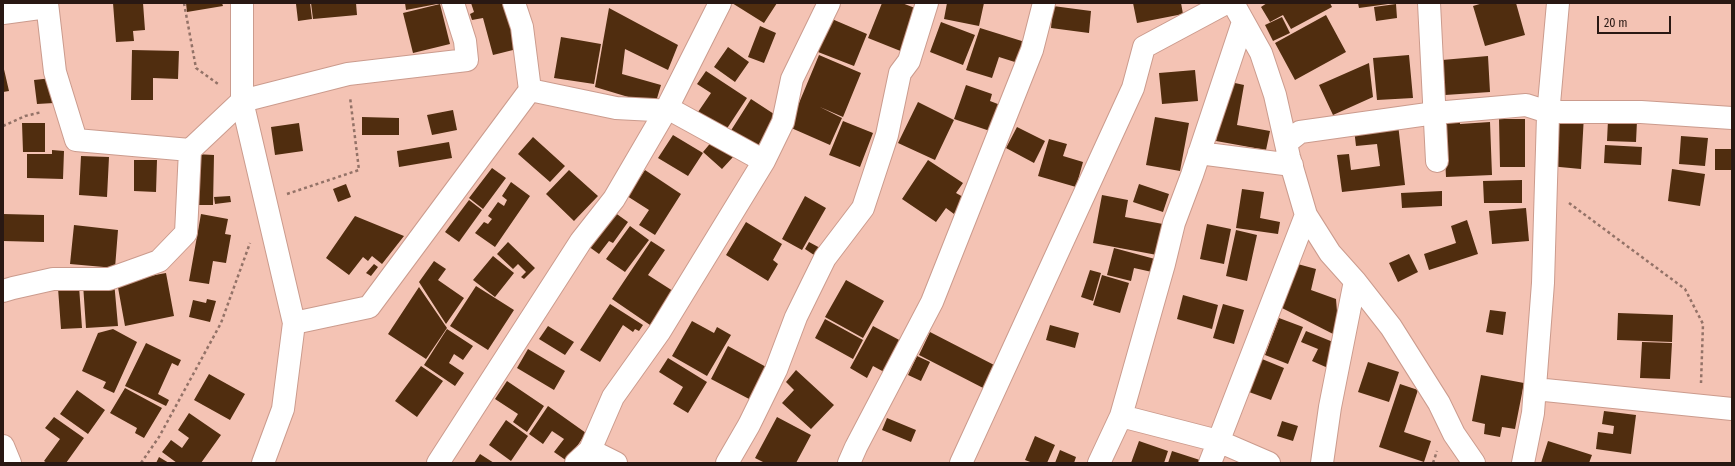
<!DOCTYPE html>
<html>
<head>
<meta charset="utf-8">
<style>
  body { margin:0 }
  #map { position:relative; width:1735px; height:466px; overflow:hidden; background:#f4c3b4; font-family:"Fira Sans Condensed",sans-serif }
  canvas { display:block }
  .frame { position:absolute; inset:0; border:4px solid #291813; pointer-events:none }
  .scale { position:absolute; left:1597px; top:16px; width:74px; height:18px; box-sizing:border-box; border:2px solid #291813; border-top:0; padding-left:5px; font-size:12px; line-height:14px; white-space:nowrap; color:#291813; -webkit-text-stroke:3px #f4c3b4; paint-order:stroke }
</style>
</head>
<body>
<div id="map">
<canvas width="1735" height="466"></canvas>
<div class="frame"></div>
<div class="scale">20 m</div>
</div>
<script>
const g = document.querySelector('canvas').getContext('2d');
g.lineJoin = 'round';
function fillPath(path, color) { g.fillStyle = color; g.fill(path, 'evenodd'); }
const shape = rows => new Path2D(rows.map(r => 'M' + r).join(''));
function stroke(path, color, width, dash) { g.strokeStyle = color; g.lineWidth = width; g.lineCap = dash ? 'butt' : 'round'; g.setLineDash(dash || []); g.stroke(path); }
fillPath(shape([
  [113,3,143,3,145,30,133,31,134,41,116,42],
  [186,3,222,3,223,6,187,12],
  [310,3,312,19,298,21,296,4],
  [311,3,356,3,357,15,313,19],
  [405,3,437,3,437,4,406,10],
  [471,3,504,3,517,49,493,55,483,18,472,20,470,14,474,12],
  [732,3,777,3,764,23],
  [882,3,902,3,920,10,903,52,868,38],
  [947,3,984,3,979,26,944,19],
  [1133,3,1181,3,1183,14,1137,23],
  [1267,3,1330,3,1332,7,1291,29,1283,15,1270,22,1261,7],
  [1358,3,1388,3,1388,4,1359,8],
  [1483,3,1516,3,1525,35,1485,46,1473,6],
  [440,4,450,44,413,53,403,13],
  [1396,4,1397,18,1376,21,1374,7],
  [1053,6,1091,11,1089,33,1051,28],
  [609,8,678,45,668,70,625,49,622,74,661,85,655,105,595,87],
  [1326,15,1346,52,1295,80,1275,43],
  [1282,17,1290,33,1273,41,1265,25],
  [832,19,867,34,854,66,818,52],
  [941,22,975,35,963,65,930,52],
  [760,26,776,33,764,63,748,57],
  [980,28,1025,42,1018,63,999,57,992,78,966,70],
  [561,37,601,44,594,84,554,78],
  [728,47,749,62,735,82,714,67],
  [132,50,179,51,178,79,153,78,153,100,131,100],
  [819,55,861,73,843,117,820,107,842,118,830,145,789,127],
  [1409,55,1413,98,1377,100,1373,58],
  [1488,56,1490,92,1445,95,1442,60],
  [1369,63,1373,97,1333,115,1319,85],
  [3,65,9,91,3,92],
  [1195,70,1198,101,1162,104,1159,73],
  [706,71,747,98,726,130,698,112,711,93,697,84],
  [52,78,54,103,37,104,34,80],
  [1226,81,1244,85,1237,125,1270,131,1266,150,1216,141],
  [966,85,992,94,990,101,1003,106,993,132,954,119],
  [751,99,777,116,756,149,730,132],
  [918,102,954,120,935,160,898,143],
  [453,110,457,130,432,135,427,115],
  [1553,112,1584,115,1581,169,1549,166],
  [1443,116,1460,116,1460,124,1490,122,1492,175,1446,177],
  [362,117,399,118,399,135,362,135],
  [1155,117,1189,123,1180,171,1146,165],
  [1499,119,1525,119,1525,167,1500,167],
  [1608,120,1637,121,1636,142,1607,141],
  [843,121,873,133,860,167,829,155],
  [22,123,45,123,45,152,23,152],
  [299,123,303,151,275,155,271,127],
  [1398,124,1405,185,1342,192,1337,155,1349,154,1351,170,1380,166,1377,144,1356,146,1354,129],
  [1017,127,1045,141,1034,163,1006,148],
  [673,135,703,153,688,176,658,158],
  [1681,136,1708,138,1705,166,1679,164],
  [533,137,565,166,550,182,518,154],
  [1049,139,1067,144,1063,156,1083,162,1076,187,1038,176],
  [713,140,733,157,722,169,703,152],
  [449,142,452,158,399,167,397,151],
  [1605,145,1642,147,1641,165,1604,163],
  [1715,149,1732,149,1732,170,1715,170],
  [52,150,64,151,63,179,27,178,27,154,52,154],
  [195,154,214,155,213,205,194,205],
  [81,156,109,157,107,197,79,195],
  [134,160,157,160,156,192,134,191],
  [928,160,963,183,956,193,965,198,954,214,946,208,936,222,902,199],
  [492,168,506,178,483,209,469,198],
  [1672,169,1705,174,1700,206,1668,201],
  [569,170,598,196,574,221,546,194],
  [645,170,681,194,655,235,639,225,649,210,627,196],
  [1522,180,1522,203,1484,203,1483,181],
  [511,182,530,196,495,247,475,233,484,222,488,224,492,219,488,216,498,202,504,206,507,200,502,196],
  [346,184,351,197,338,202,333,189],
  [1139,184,1169,194,1163,212,1133,202],
  [1242,189,1264,192,1260,218,1280,222,1278,234,1236,228],
  [1442,191,1442,206,1402,208,1401,193],
  [1102,195,1128,200,1125,217,1163,224,1157,255,1093,243],
  [230,196,231,202,215,204,214,197],
  [805,196,826,208,802,250,782,239],
  [469,200,482,210,459,242,445,232],
  [1526,208,1529,241,1492,244,1489,211],
  [614,212,628,222,613,243,609,241,599,254,588,246],
  [3,214,44,215,44,242,3,241],
  [201,214,228,219,225,234,231,235,226,263,213,261,209,284,189,281],
  [355,216,404,236,382,264,372,256,368,261,363,257,349,275,326,258],
  [1467,220,1478,254,1429,270,1424,254,1456,243,1451,226],
  [746,222,782,244,773,260,778,264,768,281,726,255],
  [1207,224,1231,229,1224,264,1200,259],
  [74,225,118,230,115,268,70,264],
  [630,226,649,240,625,272,606,259],
  [1236,230,1257,235,1247,281,1226,276],
  [651,241,665,250,648,275,673,291,650,325,612,299],
  [508,242,535,268,524,279,521,277,526,272,518,264,513,269,497,254],
  [809,242,822,249,817,257,805,249],
  [1114,248,1155,259,1152,272,1134,268,1131,281,1107,275],
  [1409,254,1418,272,1398,282,1389,263],
  [493,256,514,273,495,297,473,280],
  [434,261,446,269,438,280,464,298,446,324,419,282],
  [1294,263,1316,269,1311,290,1336,299,1339,337,1282,308],
  [374,264,378,267,371,276,366,273],
  [1090,270,1101,273,1093,301,1081,297],
  [166,273,174,316,125,326,117,282],
  [1102,275,1129,283,1120,313,1093,305],
  [846,280,884,301,863,338,825,317],
  [114,281,118,326,86,328,83,284],
  [79,286,82,328,61,329,58,288],
  [476,286,514,310,488,350,450,326],
  [419,287,447,328,426,359,388,334],
  [1183,295,1218,305,1212,329,1177,319],
  [207,299,216,301,210,322,189,317,193,300,206,303],
  [610,304,643,325,639,331,635,329,633,332,623,325,600,362,580,350],
  [1223,304,1244,310,1234,344,1213,338],
  [1490,310,1506,312,1503,335,1486,332],
  [1618,313,1673,315,1672,342,1617,340],
  [1279,318,1303,327,1288,364,1265,355],
  [825,319,863,340,853,359,815,338],
  [692,321,714,333,717,327,731,335,707,376,672,356],
  [1050,325,1079,333,1075,348,1046,340],
  [548,326,574,342,565,355,539,339],
  [873,326,903,342,886,373,873,366,867,378,850,368],
  [113,329,137,342,114,393,103,388,106,382,82,371,98,333],
  [447,329,473,346,463,360,454,354,449,363,464,373,455,386,424,365],
  [1306,331,1338,344,1328,368,1312,361,1318,349,1301,342],
  [930,332,998,367,987,390,919,355],
  [1642,342,1672,343,1670,379,1640,378],
  [146,343,181,360,178,366,172,363,158,394,169,400,166,406,125,386],
  [728,346,768,368,751,400,711,379],
  [528,349,565,371,554,390,517,368],
  [917,356,930,362,921,381,908,375],
  [668,358,707,382,688,413,673,404,683,387,659,372],
  [1262,359,1284,368,1271,400,1249,392],
  [1368,362,1399,372,1389,402,1358,392],
  [421,366,443,381,417,417,395,401],
  [796,370,834,405,811,429,782,403,794,390,786,382],
  [209,374,245,394,230,420,194,400],
  [1481,375,1524,383,1515,429,1502,427,1500,437,1484,434,1485,424,1472,421],
  [507,381,544,406,527,432,513,422,518,414,495,399],
  [1400,384,1418,390,1404,432,1431,441,1424,462,1379,447],
  [125,388,162,408,144,438,135,433,137,428,110,413],
  [77,390,105,410,88,434,60,414],
  [548,406,586,433,567,461,554,452,564,439,552,431,543,444,529,434],
  [1604,411,1636,415,1631,454,1596,449,1598,432,1613,434,1614,426,1602,424],
  [189,413,221,435,201,463,177,463,162,452,171,440,182,448,189,438,178,430],
  [54,417,84,438,66,463,47,463,44,461,60,439,45,428],
  [777,417,811,435,796,463,765,463,755,458],
  [887,418,916,430,911,442,882,430],
  [506,420,528,436,511,461,489,445],
  [1282,421,1298,426,1293,441,1277,436],
  [1035,436,1055,445,1047,463,1033,463,1025,460],
  [1139,441,1168,451,1164,463,1131,463],
  [1548,441,1592,455,1589,463,1541,463],
  [1060,450,1076,457,1074,463,1055,463],
  [1172,451,1203,461,1202,463,1168,463],
  [480,454,494,463,474,463],
  [159,457,169,463,156,463]
]), '#502d0f');
const street = shape([
  [1233,3,1261,53,1275,95,1289,157,1306,215,1330,253,1355,281,1391,327,1439,403,1454,434,1474,463],
  [1429,3,1437,161],
  [3,13,47,7],
  [530,90,616,108,673,111,764,161],
  [1286,143,1300,132,1435,113,1526,105,1548,112,1641,112,1732,118],
  [190,150,242,101,242,3],
  [1199,153,1292,165],
  [3,291,13,288,53,279,109,279,159,261,186,233,190,150,76,140,55,72,47,3],
  [294,323,242,101,348,74,467,60,465,41,453,3],
  [1535,389,1732,409],
  [1121,416,1218,441,1269,463],
  [3,446,10,463],
  [590,450,613,397,660,331,764,161,783,122,792,79,829,3],
  [263,463,283,409,294,323,369,307,530,90,522,27,514,3],
  [438,463,581,241,614,199,666,110,720,3],
  [576,463,590,450,616,463],
  [727,463,749,425,776,370,796,317,825,258,863,208,887,135,900,73,909,61,927,3],
  [849,463,856,447,932,302,1032,50,1044,3],
  [961,463,1133,88,1144,47,1226,3],
  [1099,463,1121,416,1164,264,1174,223,1192,175,1243,22],
  [1210,463,1306,215],
  [1322,463,1330,407,1355,281],
  [1523,463,1533,413,1543,283,1548,115,1558,3]
]);
stroke(street, '#cb9b8d', 24);
stroke(shape([
  [184,3,196,68,218,84],
  [3,126,25,116,42,112],
  [287,194,359,170,350,97],
  [1569,203,1685,289,1703,324,1701,383],
  [141,463,159,437,221,323,250,243],
  [1433,463,1437,451]
]), '#937267', 2.5, [3, 3]);
stroke(street, '#fff', 22);
</script>
</body>
</html>
